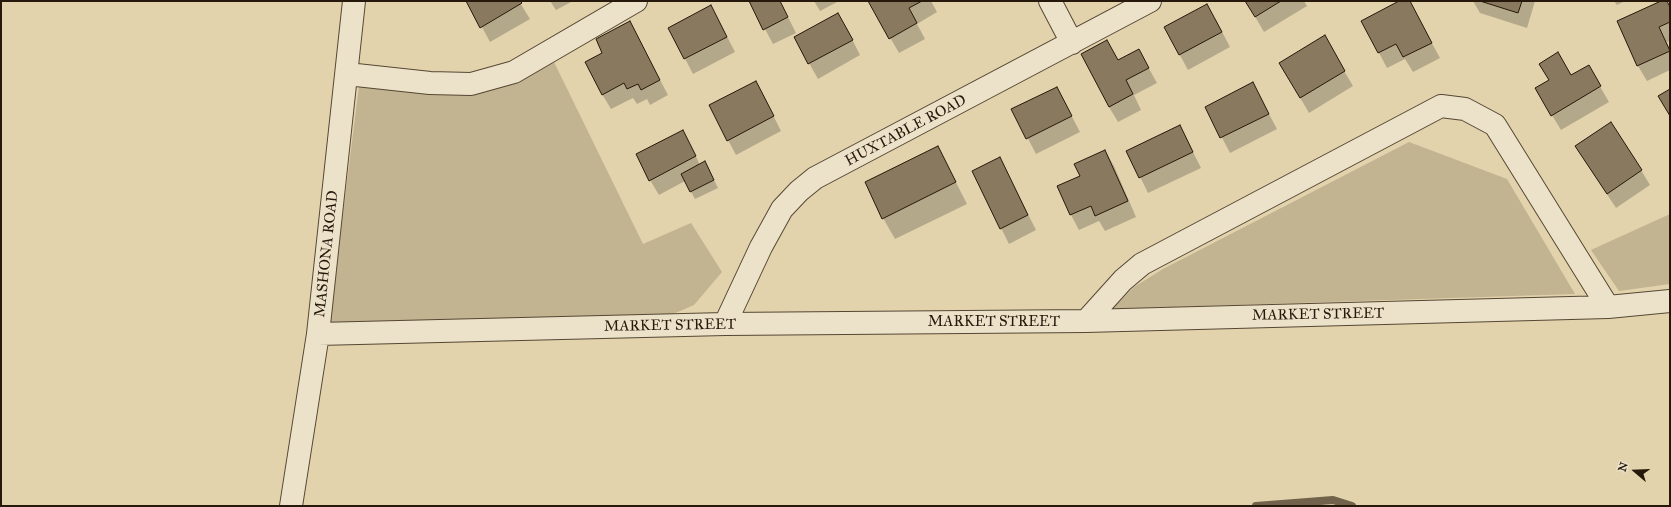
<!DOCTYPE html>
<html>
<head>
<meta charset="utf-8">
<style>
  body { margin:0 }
  #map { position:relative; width:1671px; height:507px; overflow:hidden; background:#e2d3ad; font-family:"IM FELL Great Primer",serif }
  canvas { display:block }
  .frame { position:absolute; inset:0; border:2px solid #26180a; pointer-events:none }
  .north { position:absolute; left:1615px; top:451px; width:40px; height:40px; -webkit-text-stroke:3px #ece2ca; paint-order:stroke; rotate:289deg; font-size:11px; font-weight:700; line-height:16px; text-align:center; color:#26180a }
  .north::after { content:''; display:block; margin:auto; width:14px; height:18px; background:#26180a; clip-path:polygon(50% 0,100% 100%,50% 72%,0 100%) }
</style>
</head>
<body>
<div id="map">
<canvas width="1671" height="507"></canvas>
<div class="frame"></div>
<div class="north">N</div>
</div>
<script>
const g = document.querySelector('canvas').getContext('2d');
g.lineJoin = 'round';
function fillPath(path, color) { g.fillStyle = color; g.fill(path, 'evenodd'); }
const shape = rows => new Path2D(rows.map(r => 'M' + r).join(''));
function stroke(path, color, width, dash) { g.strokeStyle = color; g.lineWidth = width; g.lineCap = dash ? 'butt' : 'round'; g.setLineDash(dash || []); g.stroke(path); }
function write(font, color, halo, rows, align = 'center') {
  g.font = font + ' "IM FELL Great Primer",serif'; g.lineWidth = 3; g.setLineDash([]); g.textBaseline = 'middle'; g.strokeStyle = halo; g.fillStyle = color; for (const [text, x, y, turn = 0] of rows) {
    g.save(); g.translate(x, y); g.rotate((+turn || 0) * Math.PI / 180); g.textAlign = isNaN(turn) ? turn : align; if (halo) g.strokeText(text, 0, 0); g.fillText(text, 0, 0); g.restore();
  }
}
fillPath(shape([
  [552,58,643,244,691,223,722,272,694,305,673,314,329,324,359,86,427,93],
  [1409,142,1507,179,1575,294,1112,309,1134,287,1163,269],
  [1670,214,1670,284,1619,291,1591,250]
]), '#c2b391');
fillPath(shape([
  [468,1,519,1,530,19,490,42],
  [550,1,573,1,556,10],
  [750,1,780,1,796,33,773,44],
  [814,1,839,1,820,11],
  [869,1,931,1,937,12,917,24,925,39,899,53],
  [1246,1,1304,1,1307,6,1264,32],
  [1401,1,1409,1,1440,58,1413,72,1405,59,1387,68,1362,21],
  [1473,1,1535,1,1527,28,1480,13],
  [1614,1,1625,1,1617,5],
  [1664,1,1666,1,1670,7,1670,41,1667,42,1670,49,1670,70,1647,81,1638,66,1618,22],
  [1216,20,1230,47,1188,70,1165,28],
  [719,21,735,52,693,74,669,28],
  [847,29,860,55,818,79,795,38],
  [1324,37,1353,86,1309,113,1280,63],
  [638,38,668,95,650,105,647,99,637,104,633,98,611,109,602,94],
  [1118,61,1147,65,1157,83,1134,95,1141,110,1118,122,1109,107],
  [1588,66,1609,102,1561,130,1536,89,1571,76],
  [1253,84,1277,129,1230,153,1206,107],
  [1057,88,1080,132,1036,154,1013,110],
  [764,97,781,131,736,155,728,140],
  [1180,126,1201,168,1148,193,1128,152],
  [691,146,700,165,709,170,718,188,695,199,685,181,659,195,650,180],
  [938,147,967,204,895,239,883,218],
  [1105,151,1114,166,1136,217,1105,231,1099,221,1079,230,1071,215,1058,187,1081,177],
  [1000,159,1036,230,1009,244,1001,228],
  [1585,161,1641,170,1650,185,1616,208]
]), '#0003');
stroke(shape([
  [1256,506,1333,500,1352,506]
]), '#70624b', 8);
const building = shape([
  [466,1,520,1,522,3,480,28,466,1],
  [749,1,780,1,788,17,763,30,749,1],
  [868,1,922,1,909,8,917,23,889,39,868,1],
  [1245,1,1281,1,1255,17,1245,1],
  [1399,1,1410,1,1432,43,1403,57,1396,44,1378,53,1361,21,1399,1],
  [1480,1,1522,1,1518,13,1480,1],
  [1661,1,1667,1,1670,7,1670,22,1659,27,1670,51,1637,66,1617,21,1661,1],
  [1207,4,1222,32,1179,55,1164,27,1207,4],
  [711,5,727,37,684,59,668,28,711,5],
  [838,13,853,40,808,64,794,37,838,13],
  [630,21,660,80,641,90,638,84,627,89,624,83,602,95,585,62,602,53,596,39,630,21],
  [1325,35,1345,71,1300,98,1279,63,1325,35],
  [1107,40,1118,60,1139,49,1149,68,1126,80,1133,94,1109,107,1081,54,1107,40],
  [1558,52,1571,75,1589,65,1601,86,1551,116,1535,88,1549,80,1539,64,1558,52],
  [756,81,774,116,727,141,709,105,756,81],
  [1253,82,1269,114,1220,138,1205,107,1253,82],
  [1057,87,1072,116,1026,139,1011,109,1057,87],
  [1670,89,1670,116,1658,96,1670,89],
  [1611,122,1642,170,1607,194,1575,146,1611,122],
  [1180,125,1193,152,1139,178,1126,151,1180,125],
  [683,130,696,156,649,181,636,154,683,130],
  [938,146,956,182,882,219,865,182,938,146],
  [1105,150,1128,201,1095,216,1091,206,1070,215,1057,186,1080,176,1074,164,1105,150],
  [1000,157,1028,215,1000,229,972,171,1000,157],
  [705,161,714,180,690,192,681,174,705,161]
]);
fillPath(building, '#88795f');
stroke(building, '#26180a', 1);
const minor = shape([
  [1050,1,1072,43],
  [347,74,430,83,471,84,514,72,636,1],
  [1086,321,1123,280,1142,264,1441,106,1465,109,1495,125,1608,307],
  [725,324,761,247,782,209,799,191,815,178,1150,1],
  [318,334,725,324,1086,321,1608,307,1670,301],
  [291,506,318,334,354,1]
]);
stroke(minor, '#554733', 24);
stroke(minor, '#ece2ca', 22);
write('15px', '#26180a', '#ece2ca', [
  ["HUXTABLE ROAD",906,131,-28],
  ["MASHONA ROAD",327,254,-84],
  ["MARKET STREET",1318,315,-1],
  ["MARKET STREET",994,322],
  ["MARKET STREET",670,326,-1]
]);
</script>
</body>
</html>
